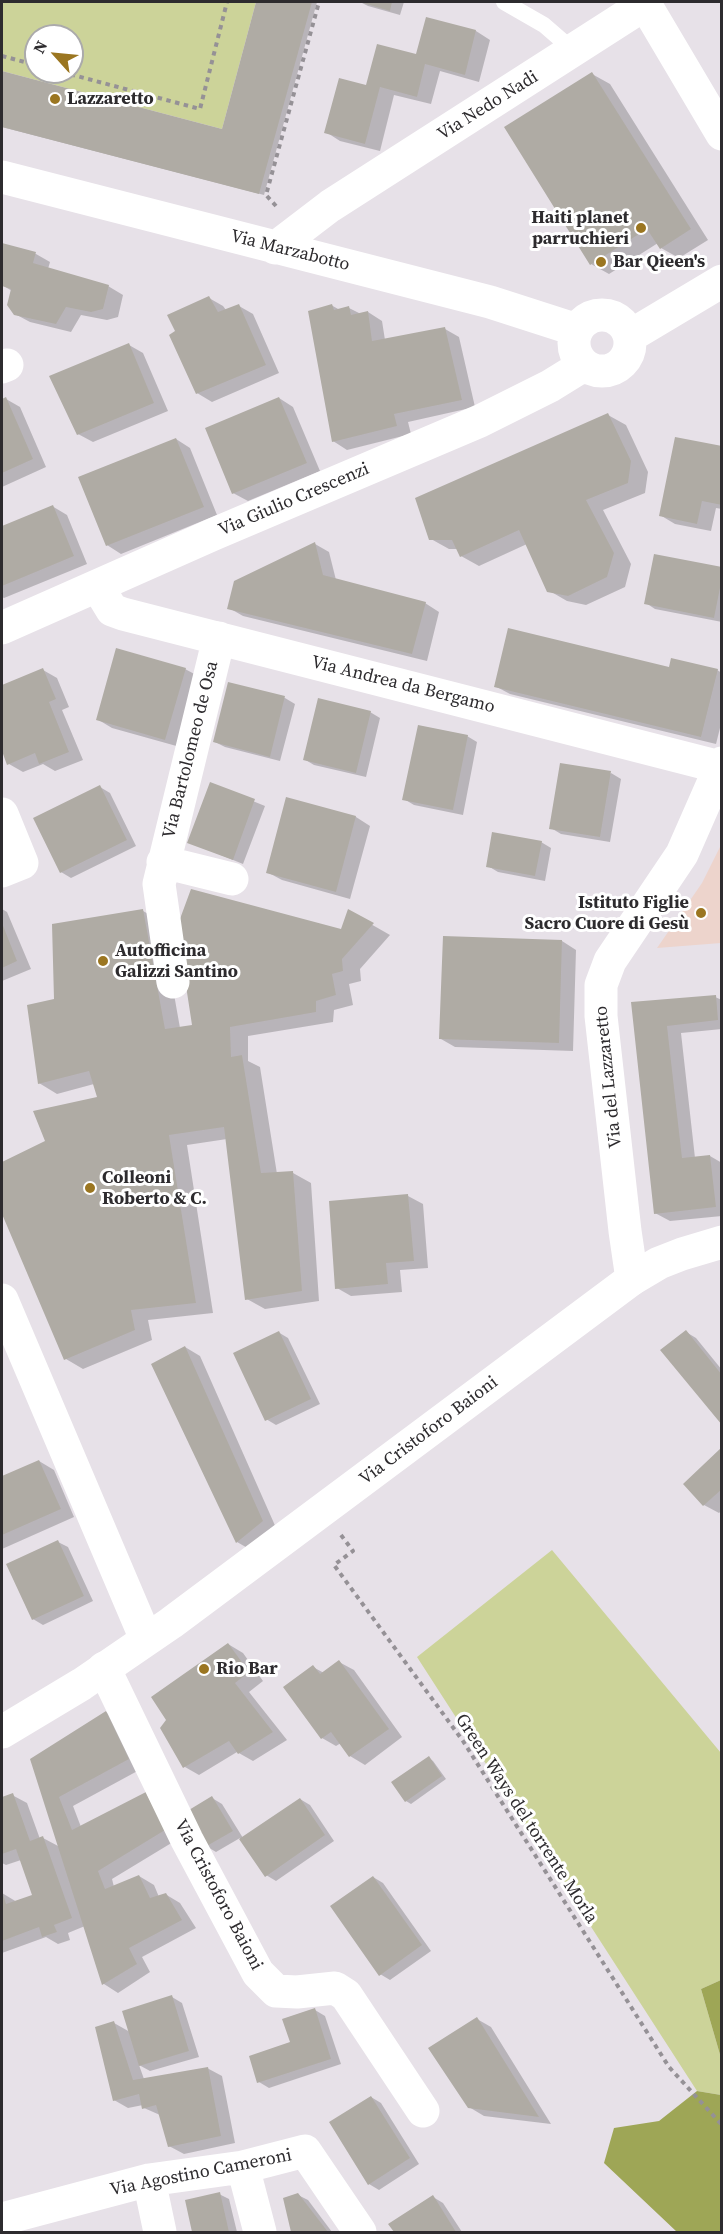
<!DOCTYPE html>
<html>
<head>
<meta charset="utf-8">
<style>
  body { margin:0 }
  #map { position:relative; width:723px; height:2234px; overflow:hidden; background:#e7e1e8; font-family:"Source Serif 4",serif }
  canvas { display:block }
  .frame { position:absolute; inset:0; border:3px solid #2d2b2e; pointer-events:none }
  .north { position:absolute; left:24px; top:24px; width:60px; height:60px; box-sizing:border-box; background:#fff; border:2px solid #abaaab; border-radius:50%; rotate:297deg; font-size:16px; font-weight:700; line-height:24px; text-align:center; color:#2d2b2e }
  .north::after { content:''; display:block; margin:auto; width:21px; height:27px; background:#9b7621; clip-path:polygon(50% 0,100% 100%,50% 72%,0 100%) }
</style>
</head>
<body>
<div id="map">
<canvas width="723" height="2234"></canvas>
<div class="frame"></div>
<div class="north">N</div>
</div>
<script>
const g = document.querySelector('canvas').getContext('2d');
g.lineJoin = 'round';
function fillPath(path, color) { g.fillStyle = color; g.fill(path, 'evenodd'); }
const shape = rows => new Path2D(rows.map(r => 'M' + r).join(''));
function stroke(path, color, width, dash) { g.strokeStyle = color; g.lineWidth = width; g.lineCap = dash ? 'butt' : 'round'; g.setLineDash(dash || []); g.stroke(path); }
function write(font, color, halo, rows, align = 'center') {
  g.font = font + ' "Source Serif 4",serif'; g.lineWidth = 6; g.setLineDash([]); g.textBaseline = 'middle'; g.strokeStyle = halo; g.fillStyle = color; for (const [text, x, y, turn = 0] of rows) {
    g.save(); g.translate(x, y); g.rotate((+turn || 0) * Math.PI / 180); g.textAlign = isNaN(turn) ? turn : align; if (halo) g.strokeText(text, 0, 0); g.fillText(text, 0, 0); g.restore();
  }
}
fillPath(shape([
  [721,845,721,943,657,948,702,883]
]), '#edd4cc');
fillPath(shape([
  [2,2,256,2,222,129,2,71],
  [36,36,72,36,72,72,36,72],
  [552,1550,721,1753,721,1980,701,1989,721,2058,721,2095,697,2091,417,1657]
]), '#ccd399');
fillPath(shape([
  [721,1980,721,2058,701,1989],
  [697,2091,721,2095,721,2232,677,2232,604,2163,614,2128,659,2121]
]), '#9ea656');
fillPath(shape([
  [257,2,317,2,264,195,2,127,2,72,223,130],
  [360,2,404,2,400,15,368,6],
  [427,19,476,31,490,40,479,82,440,71,431,104,394,95,380,151,340,141,326,132,367,87,417,56],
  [592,74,610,84,708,240,679,258,661,248,658,243,609,274,591,264],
  [2,245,36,254,50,262,48,269,108,286,123,295,118,317,107,320,81,315,71,332,30,322,15,314,12,291,2,285],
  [209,298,223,306,226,310,239,306,253,314,279,373,212,402,197,393],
  [331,305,340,310,349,308,361,314,368,312,382,321,385,340,445,329,459,337,475,407,408,422,411,434,347,450,333,441],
  [129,345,143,353,168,411,93,442,78,434],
  [279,398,293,407,320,471,248,501,233,493],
  [6,399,20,407,46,467,2,487,2,401],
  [608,415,626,425,648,472,645,493,603,510,631,564,625,587,586,605,567,601,548,590,527,544,479,566,461,556,458,549,449,549,431,539],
  [176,439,190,448,217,515,121,554,107,545],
  [722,448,722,509,716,508,711,531,675,524,660,515],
  [52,506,67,515,87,564,4,598,2,597,2,528],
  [315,544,329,552,336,580,425,603,439,612,427,661,243,616,229,608],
  [722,568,722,622,655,609,646,603],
  [185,669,200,677,180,747,112,728,97,719],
  [670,669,717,670,722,673,722,720,716,744,510,694,495,686],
  [43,670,57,678,69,707,62,710,83,760,55,771,43,764,23,772,9,764,2,747,2,686],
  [229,684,285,698,295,704,280,761,225,747,215,742],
  [370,712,380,718,366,777,314,765,304,759],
  [467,736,477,742,463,815,414,805,404,799],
  [611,773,621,779,610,842,561,834,551,828],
  [211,784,265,806,243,864,189,842],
  [100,787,110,793,136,846,71,878,61,872],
  [287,799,356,817,370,826,350,899,282,880,267,872],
  [541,842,551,848,545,881,498,872,488,866],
  [2,909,7,912,31,969,2,981],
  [143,911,161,921,180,1028,193,1027,342,931,348,911,390,935,360,969,361,981,349,984,353,1005,334,1010,333,1022,248,1036,248,1061,260,1067,277,1174,293,1173,311,1183,319,1301,265,1309,247,1299,227,1139,187,1145,213,1313,148,1320,152,1340,83,1369,66,1359,2,1210,2,1164,46,1142,99,1098,94,1084,57,1094,39,1083,56,1000],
  [445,937,562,941,576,950,573,1051,455,1047,441,1039],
  [715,997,722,1000,722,1029,681,1033,695,1158,710,1156,722,1163,722,1216,670,1221,655,1213,633,1003],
  [408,1196,423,1204,428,1268,400,1270,402,1292,351,1296,337,1288],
  [278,1332,288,1338,320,1404,276,1425,266,1419],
  [686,1332,696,1338,722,1370,722,1422],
  [185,1347,200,1356,277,1530,251,1550,237,1542],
  [722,1449,722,1510,719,1513,704,1505,685,1484],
  [39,1461,54,1470,74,1517,2,1549,2,1478],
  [58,1542,68,1547,93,1601,43,1625,33,1619],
  [228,1644,243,1653,263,1681,249,1692,287,1740,253,1761,237,1752,199,1775,185,1767],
  [339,1662,354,1670,402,1737,365,1765,350,1756,341,1743,336,1746,322,1738,313,1667,324,1673],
  [106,1712,120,1721,143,1768,73,1806,81,1827,146,1794,178,1839,112,1879,114,1887,139,1876,154,1885,159,1897,165,1894,180,1903,196,1928,142,1957,150,1972,118,1993,104,1984,85,1926,68,1933,70,1940,58,1944,46,1937,2,1953,2,1893,17,1902,34,1896,21,1860,6,1865,2,1863,2,1798,12,1795,27,1803,40,1839,43,1838,60,1847,32,1759],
  [429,1758,433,1761,446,1779,411,1804,406,1801],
  [212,1798,222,1804,243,1838,300,1799,310,1805,334,1841,276,1881,266,1875,240,1838,216,1852,206,1846],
  [373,1877,383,1883,431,1951,390,1980,380,1974],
  [172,1997,182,2003,199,2057,150,2071,139,2065,144,2079,207,2068,222,2076,235,2143,184,2154,169,2146,160,2115,144,2108,143,2105,128,2108,114,2100,114,2023,130,2032],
  [315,2010,325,2016,341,2064,269,2088,259,2082,292,2043],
  [477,2019,491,2027,551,2124,484,2116,469,2107],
  [371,2097,381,2103,419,2164,379,2190,369,2184],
  [219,2194,229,2199,237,2232,194,2232,187,2201],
  [298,2195,308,2200,332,2232,293,2232,284,2199],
  [433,2197,443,2203,462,2232,396,2232,390,2224]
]), '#0003');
fillPath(shape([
  [256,2,312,2,259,194,2,127,2,71,222,129],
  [360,2,392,2,390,11],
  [426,17,476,30,465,75,425,64,417,97,380,87,365,144,324,133,339,78,366,85,377,44,416,54],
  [592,72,691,229,660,249,647,229,590,265,504,127],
  [2,243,36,252,33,263,109,285,103,309,91,312,66,307,56,324,14,315,7,305,11,289,2,286],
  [209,296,218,312,239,304,266,365,196,394,169,335,175,331,167,315],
  [332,304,334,310,349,306,351,315,368,311,372,341,445,327,462,400,394,414,397,426,332,442,308,311],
  [129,343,154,403,77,435,49,376],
  [6,397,33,459,2,473,2,399],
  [279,397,307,463,232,494,205,428],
  [608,413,631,461,628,483,586,500,614,553,607,577,568,596,547,592,519,530,460,557,452,540,429,540,415,498],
  [675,437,722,446,722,505,702,501,697,524,659,516],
  [176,438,204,507,106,546,78,477],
  [53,505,74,556,2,586,2,526],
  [315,542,323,575,426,602,412,654,227,609,234,581],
  [654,554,722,567,722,578,714,618,644,604],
  [508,628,669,667,671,658,718,669,701,737,494,687],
  [116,648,186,668,165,740,96,720],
  [43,668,56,699,49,702,69,752,39,764,35,753,7,765,2,751,2,685],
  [228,682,285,696,270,757,213,742],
  [318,698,371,711,356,773,303,760],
  [418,725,468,735,453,810,402,800],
  [560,763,611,771,600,837,549,829],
  [210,782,255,799,233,860,187,843],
  [100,785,127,840,60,873,33,818],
  [286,797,356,816,336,892,266,873],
  [492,832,542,841,535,876,486,867],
  [191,889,341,929,348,909,374,923,342,959,343,971,332,974,336,995,316,1001,316,1012,230,1027,231,1057,242,1055,261,1173,293,1171,302,1291,245,1300,224,1127,169,1135,196,1303,131,1310,135,1330,64,1360,2,1214,2,1162,45,1141,33,1111,97,1097,89,1071,38,1084,27,1005,54,999,52,924,143,909,165,1029,192,1025,177,927],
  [2,923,17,961,2,968],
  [443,936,562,940,559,1043,439,1039],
  [716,995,718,1020,667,1026,682,1158,710,1155,716,1207,654,1214,631,1002],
  [408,1194,414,1261,386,1263,388,1284,335,1289,329,1201],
  [686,1330,722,1375,722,1425,660,1350],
  [279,1331,311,1399,265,1421,233,1353],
  [185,1346,263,1521,236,1543,151,1364],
  [722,1447,722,1489,703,1506,683,1484],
  [39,1460,61,1509,2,1535,2,1476],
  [58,1540,84,1596,32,1620,6,1564],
  [228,1643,249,1672,235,1683,273,1732,238,1754,229,1741,183,1768,160,1728,166,1720,151,1697],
  [339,1660,389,1729,349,1757,331,1732,321,1739,283,1687,313,1665,320,1674],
  [106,1711,129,1759,59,1797,72,1830,146,1792,165,1830,98,1871,105,1889,139,1875,150,1898,166,1893,182,1920,129,1948,137,1964,102,1985,30,1759],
  [429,1756,442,1776,405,1802,391,1782],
  [13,1793,30,1841,43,1836,72,1918,54,1925,57,1932,42,1937,39,1927,2,1941,2,1891,6,1904,32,1895,16,1849,2,1854,2,1797],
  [212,1796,233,1831,205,1847,184,1813],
  [300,1798,325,1835,265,1877,239,1839],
  [373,1876,422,1945,379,1976,330,1906],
  [172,1995,189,2051,139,2066,122,2011],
  [315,2008,331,2059,257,2083,249,2056,290,2042,282,2019],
  [477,2017,539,2117,468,2108,428,2048],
  [114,2021,133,2080,208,2067,221,2136,168,2147,156,2105,142,2109,139,2094,113,2101,95,2027],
  [371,2096,410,2158,368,2185,329,2122],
  [220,2192,229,2232,192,2232,185,2200],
  [298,2193,328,2232,291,2232,283,2198],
  [433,2195,456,2232,394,2232,388,2224]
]), '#afaba4');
stroke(shape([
  [2,56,36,65],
  [62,72,200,109,227,2],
  [276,206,266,195,319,2],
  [341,1535,353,1551,334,1565,463,1741,669,2067,722,2125]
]), '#959196', 4, [4.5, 4.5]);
stroke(shape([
  [504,2,544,25,574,51]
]), '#fff', 16);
stroke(shape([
  [638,2,645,4,722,134],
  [2,177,490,302,577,330],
  [275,248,330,206,645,4],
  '574 343a28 28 0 1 1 56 0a28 28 0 1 1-56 0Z',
  [630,336,722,281],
  [2,367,7,365],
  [98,587,112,610,123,614,720,767],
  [2,628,214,534,480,421,550,386,584,365],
  [2,814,22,863,2,871],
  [163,862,232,879],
  [173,982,159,884,219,638],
  [632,1279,625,1231,601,1016,601,985,610,961,682,854,722,763],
  [2,1300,146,1639],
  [104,1668,187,1840,258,1973,276,1991,297,1992,335,1988,346,1995,423,2111],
  [243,2167,260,2232],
  [149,2180,160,2232],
  [2,2219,149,2180,243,2167,305,2151,360,2232]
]), '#fff', 33);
stroke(shape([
  [2,1732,82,1684,171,1623,632,1279,659,1263,682,1254,722,1242]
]), '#fff', 33);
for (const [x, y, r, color] of [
  [55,99,6,"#9b7621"],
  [641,228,6,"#9b7621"],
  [601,262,6,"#9b7621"],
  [701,913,6,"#9b7621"],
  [103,961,6,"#9b7621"],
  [90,1188,6,"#9b7621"],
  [204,1669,6,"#9b7621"]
]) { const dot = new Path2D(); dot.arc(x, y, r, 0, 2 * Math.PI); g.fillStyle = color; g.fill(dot); stroke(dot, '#fff', 2); }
write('bold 18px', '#2d2b2e', '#fff', [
  ["Lazzaretto",67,99],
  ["Haiti planet",629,218,"right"],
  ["parruchieri",629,239,"right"],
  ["Bar Qieen's",613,262],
  ["Istituto Figlie",689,903,"right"],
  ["Sacro Cuore di Gesù",689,924,"right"],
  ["Autofficina",115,951],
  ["Galizzi Santino",115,972],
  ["Colleoni",102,1178],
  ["Roberto & C.",102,1199],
  ["Rio Bar",216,1669]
], 'left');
write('18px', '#2d2b2e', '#fff', [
  ["Via Nedo Nadi",488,106,-32],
  ["Via Marzabotto",290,251,14],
  ["Via Giulio Crescenzi",294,500,-23],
  ["Via Andrea da Bergamo",403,685,14],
  ["Via Bartolomeo de Osa",191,750,-76],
  ["Via del Lazzaretto",609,1077,-96],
  ["Via Cristoforo Baioni",429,1431,-37],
  ["Green Ways del torrente Morla",526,1819,57],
  ["Via Cristoforo Baioni",218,1895,62],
  ["Via Agostino Cameroni",201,2173,-11]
]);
</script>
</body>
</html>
